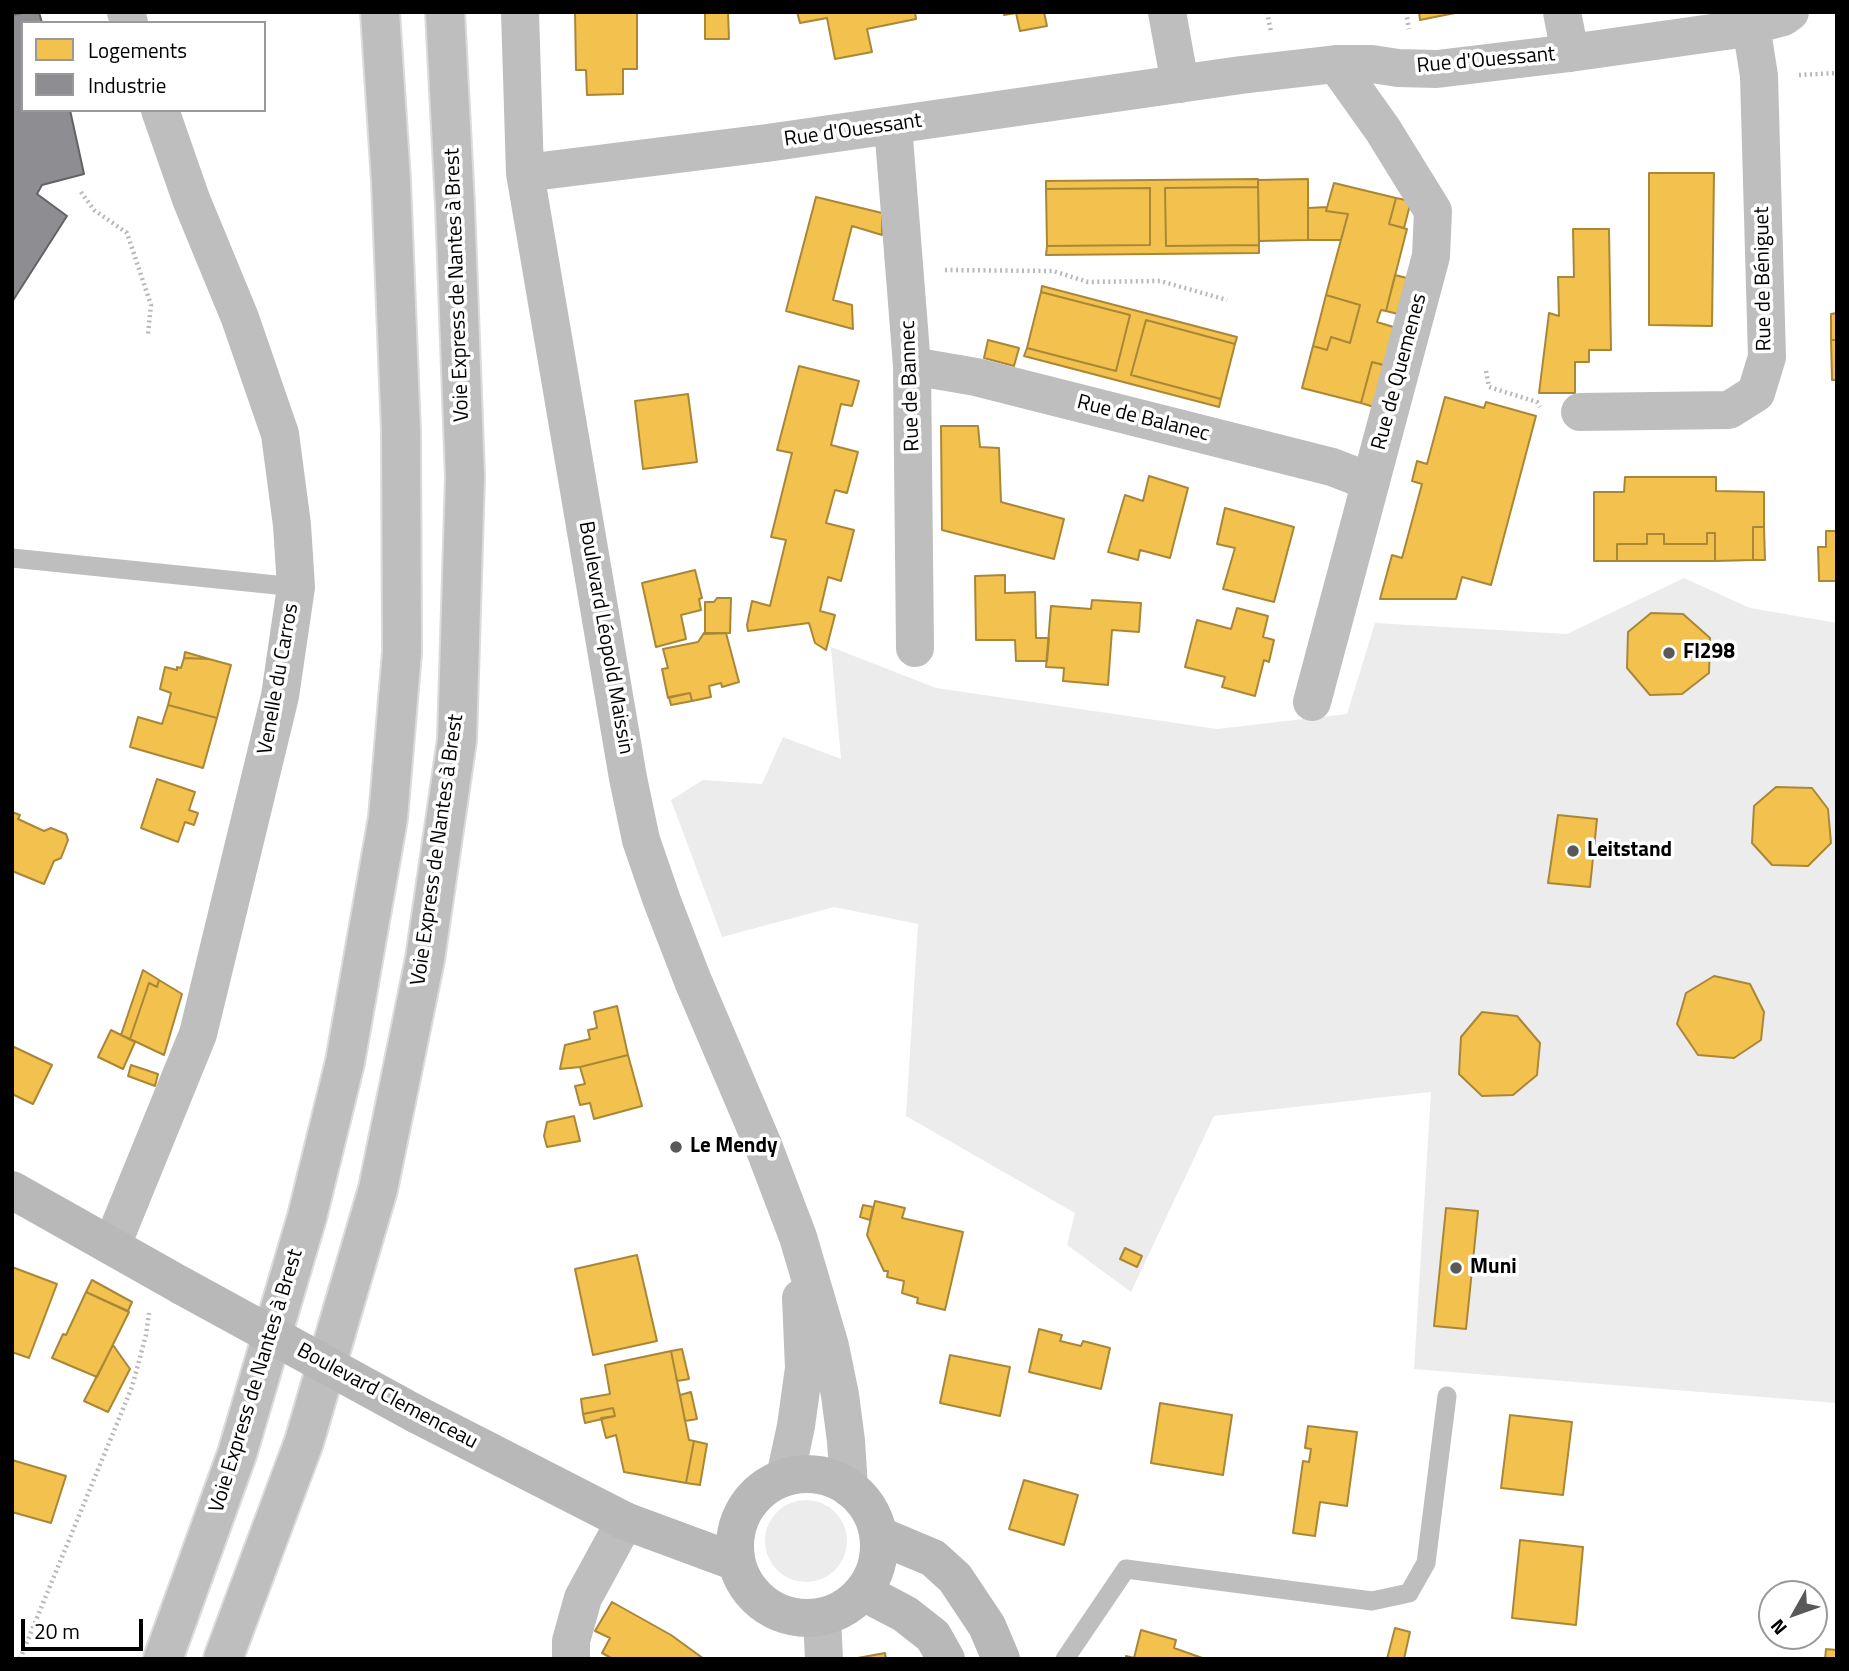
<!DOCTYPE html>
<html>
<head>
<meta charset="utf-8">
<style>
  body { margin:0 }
  #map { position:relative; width:1849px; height:1671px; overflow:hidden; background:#fff; font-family:"Titillium Web",sans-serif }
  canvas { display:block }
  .frame { position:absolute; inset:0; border:14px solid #000; pointer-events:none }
  .legend { position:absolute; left:21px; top:21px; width:245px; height:91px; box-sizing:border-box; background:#fff; border:2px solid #999; margin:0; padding:9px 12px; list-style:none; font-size:21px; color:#000 }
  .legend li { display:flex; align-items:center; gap:14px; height:35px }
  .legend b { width:35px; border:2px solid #999 }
  .north { position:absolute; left:1758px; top:1580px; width:70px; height:70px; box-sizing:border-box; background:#fff; border:2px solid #999; border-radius:50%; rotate:230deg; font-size:19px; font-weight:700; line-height:28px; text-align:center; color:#000 }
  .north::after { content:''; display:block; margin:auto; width:24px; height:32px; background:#595959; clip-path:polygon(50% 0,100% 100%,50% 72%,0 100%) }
  .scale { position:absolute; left:21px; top:1619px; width:122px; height:32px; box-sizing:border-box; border:4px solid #000; border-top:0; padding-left:9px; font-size:21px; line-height:24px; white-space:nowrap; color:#000; -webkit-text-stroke:5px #fff; paint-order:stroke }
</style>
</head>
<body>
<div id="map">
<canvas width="1849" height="1671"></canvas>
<div class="frame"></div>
<ul class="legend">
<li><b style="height:19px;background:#f2c14e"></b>Logements</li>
<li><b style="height:19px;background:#8d8d92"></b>Industrie</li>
</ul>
<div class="north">N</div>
<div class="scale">20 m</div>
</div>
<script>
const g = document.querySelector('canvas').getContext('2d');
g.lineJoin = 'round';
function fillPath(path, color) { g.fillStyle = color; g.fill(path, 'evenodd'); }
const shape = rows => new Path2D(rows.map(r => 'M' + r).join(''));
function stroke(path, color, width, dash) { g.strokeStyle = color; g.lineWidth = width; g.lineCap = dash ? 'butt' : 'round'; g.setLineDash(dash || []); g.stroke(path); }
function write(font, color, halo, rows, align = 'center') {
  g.font = font + ' "Titillium Web",sans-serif'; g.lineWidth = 7; g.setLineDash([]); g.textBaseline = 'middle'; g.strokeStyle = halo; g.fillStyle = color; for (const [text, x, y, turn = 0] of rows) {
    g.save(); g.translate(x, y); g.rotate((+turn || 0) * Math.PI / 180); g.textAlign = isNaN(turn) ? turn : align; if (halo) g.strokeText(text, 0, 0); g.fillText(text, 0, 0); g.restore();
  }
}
fillPath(shape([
  [1684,578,1750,608,1837,623,1837,1403,1414,1369,1431,1092,1214,1116,1131,1292,1067,1245,1075,1213,906,1116,918,924,834,907,722,937,671,800,703,780,762,784,783,737,841,759,831,647,936,688,1217,729,1347,714,1375,623,1567,634],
  '765 1541a41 41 0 1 1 82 0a41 41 0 1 1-82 0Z'
]), '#ececec');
const homes = shape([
  [575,12,637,12,637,69,623,69,623,94,587,95,586,70,576,70,575,12],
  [705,12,728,12,729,39,705,39,705,12],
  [797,12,915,12,916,19,867,29,872,52,835,59,827,18,800,23,797,12],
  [1003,12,1044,12,1047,26,1020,31,1016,13,1004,15,1003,12],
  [1419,12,1460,12,1420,20,1419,12],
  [1649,173,1714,173,1712,326,1649,325,1649,173],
  [1258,179,1258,187,1165,188,1166,246,1259,245,1259,253,1046,255,1047,246,1150,245,1150,188,1046,189,1046,181,1258,179],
  [1308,179,1308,240,1259,241,1258,180,1308,179],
  [1334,183,1396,198,1389,224,1407,229,1386,311,1381,310,1377,322,1400,329,1390,367,1372,362,1361,403,1302,388,1313,346,1327,350,1331,337,1350,343,1360,305,1326,295,1348,214,1326,211,1334,183],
  [1258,187,1259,245,1166,246,1165,188,1258,187],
  [1150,188,1150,245,1047,246,1046,189,1150,188],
  [816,197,882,213,882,235,852,226,833,300,852,305,853,329,786,311,816,197],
  [1396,198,1411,201,1404,228,1389,224,1396,198],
  [1327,207,1326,211,1348,214,1341,240,1308,240,1308,208,1327,207],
  [1573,229,1609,229,1611,350,1589,350,1589,362,1575,362,1575,393,1539,393,1549,313,1559,316,1558,277,1574,277,1573,229],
  [1395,275,1407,278,1398,314,1386,311,1395,275],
  [1042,286,1237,337,1235,344,1146,320,1131,375,1221,399,1219,407,1024,356,1027,348,1116,371,1130,315,1041,292,1042,286],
  [1041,292,1130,315,1116,371,1027,348,1041,292],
  [1326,295,1360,305,1350,343,1331,337,1327,350,1313,346,1326,295],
  [1837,313,1837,340,1831,340,1831,314,1837,313],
  [1146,320,1235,344,1221,399,1131,375,1146,320],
  [988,340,1019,348,1014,366,984,358,988,340],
  [1831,340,1837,340,1837,380,1832,380,1831,340],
  [1372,362,1384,365,1374,407,1361,403,1372,362],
  [799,366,859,381,852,406,841,404,831,445,858,452,847,493,835,490,826,523,854,530,841,581,828,577,820,611,835,615,826,650,815,643,809,623,748,631,747,625,752,601,770,606,786,540,771,537,792,453,777,450,799,366],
  [688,394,697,462,643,469,635,401,688,394],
  [1445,397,1484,408,1486,402,1536,416,1491,585,1462,577,1456,599,1380,599,1392,555,1402,558,1422,484,1412,481,1417,461,1427,464,1445,397],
  [941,426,978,426,980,447,999,448,1001,502,1064,519,1054,559,942,530,941,426],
  [1149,476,1188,488,1170,558,1140,550,1138,560,1108,552,1125,495,1143,501,1149,476],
  [1625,477,1716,477,1716,491,1764,492,1764,527,1753,527,1753,560,1715,561,1715,533,1707,533,1707,544,1664,544,1664,534,1647,534,1647,544,1617,544,1617,561,1594,561,1594,492,1624,492,1625,477],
  [1225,508,1294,527,1274,602,1223,589,1235,548,1217,544,1225,508],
  [1753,527,1764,527,1765,560,1753,560,1753,527],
  [1826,531,1837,531,1837,581,1819,581,1818,547,1826,547,1826,531],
  [1707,533,1715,533,1715,561,1617,561,1617,544,1647,544,1647,534,1664,534,1664,544,1707,544,1707,533],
  [695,570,702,598,699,599,701,610,681,615,686,639,656,647,642,583,695,570],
  [1005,575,1005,593,1035,592,1036,638,1049,638,1047,661,1016,661,1015,640,976,640,975,576,1005,575],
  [717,598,731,598,730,633,705,634,705,602,714,602,717,598],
  [1092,600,1141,603,1139,632,1112,630,1108,685,1063,681,1064,668,1046,667,1051,606,1091,609,1092,600],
  [1237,608,1268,616,1263,637,1274,640,1269,662,1264,660,1255,696,1222,687,1225,677,1185,667,1197,620,1231,629,1237,608],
  [1651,613,1683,614,1710,638,1709,673,1682,694,1650,695,1627,668,1628,632,1651,613],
  [704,633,726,633,739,682,722,687,721,683,709,686,711,697,692,701,690,693,668,698,662,669,668,668,663,649,698,642,704,633],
  [185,652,209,659,184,658,185,652],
  [184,658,209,659,231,665,217,718,168,705,171,693,160,689,165,667,177,670,177,667,181,668,184,658],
  [690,693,692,701,671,705,669,697,690,693],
  [168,705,217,718,203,768,130,747,138,717,162,724,168,705],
  [157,779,195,792,189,810,198,813,194,825,185,822,178,842,141,828,157,779],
  [1776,787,1812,788,1828,809,1831,843,1808,866,1772,865,1752,843,1754,806,1776,787],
  [12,812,20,815,18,819,44,831,51,828,66,834,68,840,61,858,54,861,44,884,12,871,12,812],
  [1558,815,1597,819,1590,887,1548,883,1558,815],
  [143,970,159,980,157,987,149,983,130,1039,121,1035,143,970],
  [1714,976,1750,984,1764,1012,1761,1040,1734,1058,1698,1055,1677,1024,1686,993,1714,976],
  [159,980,182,994,164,1055,130,1039,149,983,157,987,159,980],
  [617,1006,628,1055,580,1067,560,1069,565,1045,590,1039,588,1030,597,1028,594,1012,617,1006],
  [1482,1012,1517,1016,1540,1043,1537,1075,1513,1095,1482,1096,1459,1074,1461,1037,1482,1012],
  [111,1030,135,1042,123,1069,98,1057,111,1030],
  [12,1046,52,1065,33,1104,12,1094,12,1046],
  [628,1055,642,1106,594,1119,590,1103,580,1105,575,1086,585,1084,580,1067,628,1055],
  [131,1065,158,1074,155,1086,128,1076,131,1065],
  [574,1116,580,1141,547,1147,544,1136,547,1122,574,1116],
  [875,1201,905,1208,902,1218,963,1232,945,1310,917,1303,918,1298,902,1293,904,1281,887,1277,888,1271,884,1271,867,1235,875,1201],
  [863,1205,873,1207,870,1220,860,1217,863,1205],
  [1446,1208,1478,1211,1466,1329,1434,1326,1446,1208],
  [1125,1248,1142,1256,1137,1267,1120,1259,1125,1248],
  [637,1255,657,1341,593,1355,575,1269,637,1255],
  [12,1267,57,1284,29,1358,12,1352,12,1267],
  [92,1280,132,1302,128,1311,86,1292,92,1280],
  [86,1292,129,1312,97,1377,52,1358,63,1334,66,1335,86,1292],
  [1039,1329,1062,1335,1060,1341,1081,1346,1083,1341,1110,1348,1101,1389,1029,1372,1039,1329],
  [113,1345,130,1369,108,1412,84,1401,113,1345],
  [682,1349,689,1379,677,1381,671,1351,682,1349],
  [671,1351,689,1440,694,1441,686,1483,624,1472,616,1435,606,1438,601,1418,615,1416,613,1408,583,1414,581,1399,610,1394,605,1365,671,1351],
  [950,1355,1010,1367,1000,1416,940,1403,950,1355],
  [691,1392,697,1419,685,1421,680,1395,691,1392],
  [1160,1403,1232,1415,1223,1475,1151,1463,1160,1403],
  [613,1408,615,1416,585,1423,583,1414,613,1408],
  [1510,1415,1572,1422,1563,1495,1501,1488,1510,1415],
  [1308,1426,1357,1432,1347,1506,1320,1502,1315,1536,1293,1533,1303,1461,1309,1462,1311,1449,1305,1448,1308,1426],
  [694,1441,707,1444,700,1485,686,1483,694,1441],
  [12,1460,66,1476,51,1523,12,1512,12,1460],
  [1024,1480,1078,1495,1064,1545,1009,1529,1024,1480],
  [1520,1540,1583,1547,1576,1625,1512,1618,1520,1540],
  [612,1602,671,1635,704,1659,613,1659,602,1653,610,1638,595,1631,612,1602],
  [1395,1628,1410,1632,1404,1659,1387,1659,1395,1628],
  [1141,1630,1176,1640,1174,1648,1205,1659,1126,1659,1126,1656,1134,1658,1141,1630],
  [1826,1649,1837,1650,1837,1659,1825,1659,1826,1649],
  [885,1653,886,1659,852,1659,885,1653]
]);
fillPath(homes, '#f2c14e');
stroke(homes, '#a98737', 2);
const industry = shape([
  [27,12,39,12,42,23,23,23,23,110,70,110,84,174,42,185,37,194,67,216,12,302,12,15,27,12]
]);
fillPath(industry, '#8d8d92');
stroke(industry, '#636366', 2);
const highway = shape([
  [163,1659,237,1454,307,1217,345,1062,388,818,402,652,401,432,391,181,380,12],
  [223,1659,304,1442,378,1189,425,959,457,740,465,477,455,205,445,12]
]);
stroke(highway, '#dbdbdb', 42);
stroke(shape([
  [1267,12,1271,32],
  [1406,12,1409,29],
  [1799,75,1837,73],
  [81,192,94,210,127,233,151,305,148,334],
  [945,270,1053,271,1088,282,1160,281,1227,300],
  [1486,371,1489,387,1537,402,1540,407],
  [20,1659,132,1387,146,1335,149,1313]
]), '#b9b9b9', 4.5, [2, 3.5]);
stroke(shape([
  [12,558,296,587],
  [1065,1659,1126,1569,1372,1601,1409,1593,1426,1563,1447,1396]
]), '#bebebe', 19);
stroke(shape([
  [126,12,129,23],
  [520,12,525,173,628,778,641,840,662,901,693,981,763,1145,798,1237,830,1346,840,1395,846,1441,849,1488],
  [1167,12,1180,84],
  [1562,12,1570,53],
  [893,125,912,366,915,648],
  [525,173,767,143,1241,75,1336,64,1372,64,1398,68,1437,69,1570,53,1733,30,1783,17,1790,12],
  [912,366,976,377,1332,467,1371,482],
  [1580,412,1729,410,1756,393,1767,357,1759,76,1751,25],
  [1312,702,1431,256,1433,211,1383,130,1336,64],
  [112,1245,198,1034,280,696,296,587,292,525,280,434,240,318,191,199,160,110],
  [785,1477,796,1426,804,1368,801,1298],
  [822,1618,824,1659],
  [571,1659,571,1641,583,1598,625,1521]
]), '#bebebe', 38);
stroke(shape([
  [12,1190,182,1286],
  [416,1414,625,1521,736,1562],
  '735 1546a72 72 0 1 1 144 0a72 72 0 1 1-144 0Z',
  [878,1535,933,1558,955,1578,987,1626,1001,1659],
  [863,1592,905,1614,933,1636,946,1659]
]), '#b8b8b8', 38);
stroke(highway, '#bebebe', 38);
stroke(shape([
  [182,1286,416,1414]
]), '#b8b8b8', 38);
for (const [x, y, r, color] of [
  [1669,653,7,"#595959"],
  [1573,851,7,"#595959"],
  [676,1147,7,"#595959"],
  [1456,1268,7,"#595959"]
]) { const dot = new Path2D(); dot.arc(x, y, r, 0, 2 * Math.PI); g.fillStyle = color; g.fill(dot); stroke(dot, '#fff', 2.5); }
write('21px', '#000', '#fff', [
  ["Rue d'Ouessant",1486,61,-5],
  ["Rue d'Ouessant",853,131,-8],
  ["Rue de Béniguet",1764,279,-91],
  ["Voie Express de Nantes à Brest",458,285,-92],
  ["Rue de Quemenes",1400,372,-75],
  ["Rue de Bannec",911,386,-92],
  ["Rue de Balanec",1143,419,14],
  ["Boulevard Léopold Maissin",605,638,80],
  ["Venelle du Carros",279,679,-80],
  ["Voie Express de Nantes à Brest",438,850,-82],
  ["Voie Express de Nantes à Brest",257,1381,-73],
  ["Boulevard Clemenceau",387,1397,28]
]);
write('bold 21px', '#000', '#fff', [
  ["Fl298",1683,653],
  ["Leitstand",1587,851],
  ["Le Mendy",690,1147],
  ["Muni",1470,1268]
], 'left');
</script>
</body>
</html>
